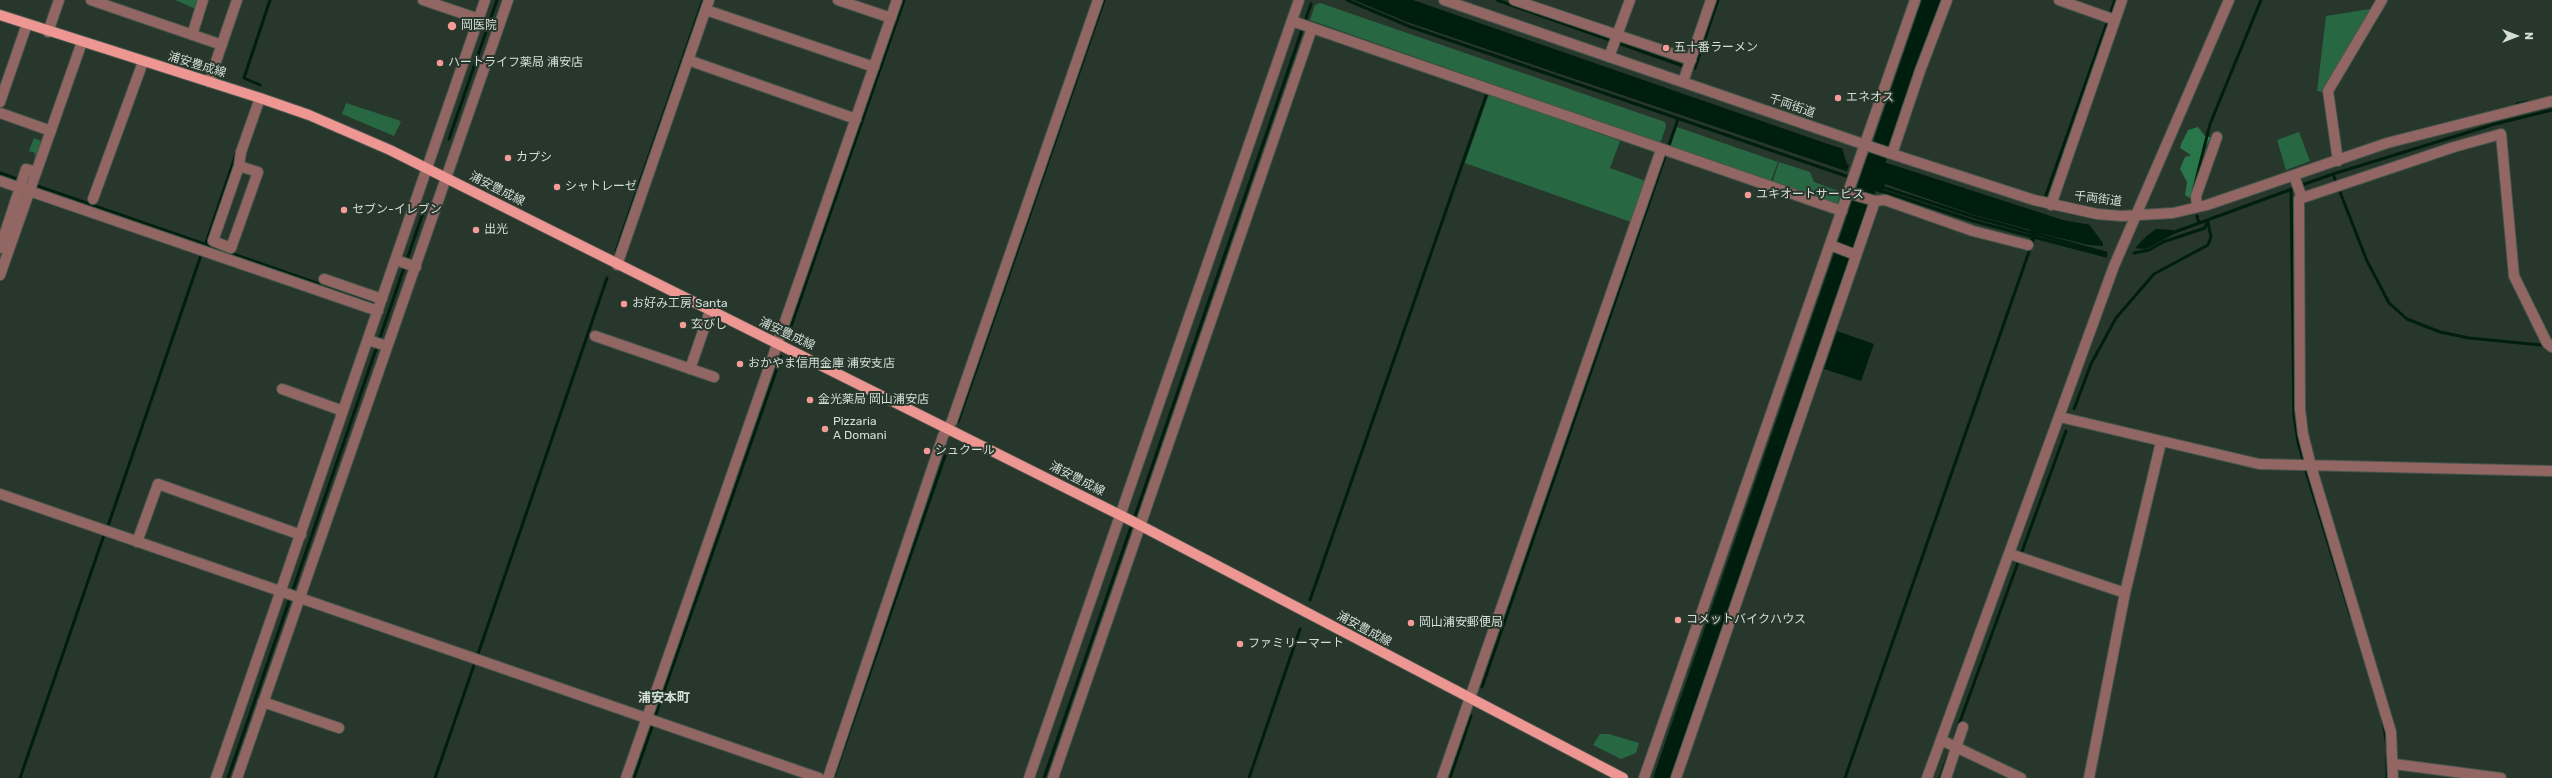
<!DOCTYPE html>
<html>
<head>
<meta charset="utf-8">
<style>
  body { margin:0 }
  #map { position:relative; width:2552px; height:778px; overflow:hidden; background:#27372c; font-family:Rubik,sans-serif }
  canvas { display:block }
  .north { position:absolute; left:2496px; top:16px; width:40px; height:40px; -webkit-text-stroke:3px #27372c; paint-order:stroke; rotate:90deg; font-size:11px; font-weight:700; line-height:16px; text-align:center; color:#d4ded7 }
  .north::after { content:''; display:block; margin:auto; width:14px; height:18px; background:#d4ded7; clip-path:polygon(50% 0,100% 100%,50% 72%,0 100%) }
</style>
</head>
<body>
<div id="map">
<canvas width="2552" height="778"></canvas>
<div class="north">N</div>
</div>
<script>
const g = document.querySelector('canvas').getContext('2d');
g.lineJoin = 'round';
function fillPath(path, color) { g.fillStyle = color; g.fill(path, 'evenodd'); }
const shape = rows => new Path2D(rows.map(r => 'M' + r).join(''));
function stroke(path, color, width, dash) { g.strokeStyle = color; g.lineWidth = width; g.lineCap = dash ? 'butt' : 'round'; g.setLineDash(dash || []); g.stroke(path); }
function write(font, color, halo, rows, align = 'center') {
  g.font = font + ' Rubik,"Noto Sans JP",sans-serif'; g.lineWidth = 4; g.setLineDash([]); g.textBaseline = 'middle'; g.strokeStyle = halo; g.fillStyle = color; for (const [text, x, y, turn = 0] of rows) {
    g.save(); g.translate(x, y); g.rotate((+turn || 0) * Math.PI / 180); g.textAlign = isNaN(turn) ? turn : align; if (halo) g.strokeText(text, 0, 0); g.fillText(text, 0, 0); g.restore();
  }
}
fillPath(shape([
  [175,0,199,0,196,9],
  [1320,3,1665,122,1666,127,1660,143,1310,20,1315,5],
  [2370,9,2324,92,2317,91,2326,16],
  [1489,94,1620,141,1610,168,1646,181,1631,222,1465,163],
  [346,103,398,120,401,122,394,136,342,114],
  [1677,127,1778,162,1770,183,1670,147],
  [2299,132,2310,161,2286,170,2277,140],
  [34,138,41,141,34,164,35,153,29,151],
  [1779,162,1810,172,1814,182,1841,192,1837,205,1772,183],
  [1600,734,1609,734,1639,743,1636,753,1621,759,1593,745]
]), '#276843');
fillPath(shape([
  [2198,127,2205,136,2210,137,2210,140,2207,144,2194,195,2190,198,2185,195,2187,182,2180,169,2185,157,2191,155,2180,148,2181,144,2188,130]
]), '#2a764b');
fillPath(shape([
  [1354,0,1413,0,1825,143,2063,220,2148,235,2156,229,2173,230,2174,234,2146,249,2089,245,2039,233,2033,243,2030,242,2031,230,1974,215,1885,184,1882,193,1860,186,1846,171,1407,22],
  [1837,331,1874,344,1861,381,1824,369]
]), '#001e0d');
fillPath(shape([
  [1842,148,1873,157,1869,160,1860,186,1846,174,1849,165,1847,164],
  [1886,185,1974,215,2020,229,1974,217,1886,187,1884,194],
  [2088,223,2147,233,2153,229,2137,246,2127,265,2104,258,2103,249,2113,249,2103,248,2103,243]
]), '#27372c');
stroke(shape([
  [1347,0,1411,27,1852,178],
  [1497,0,1683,66],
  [1693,67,1695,68,1718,0],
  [260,85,244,78,270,0],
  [2517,104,2527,102],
  [449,139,497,0],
  [0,173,371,302],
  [2333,174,2367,261,2389,303,2407,319,2440,332,2469,338,2541,345,2545,347],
  [2299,186,2333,174,2495,124,2552,110],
  [1882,187,1974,217,2106,253],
  [2194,188,2210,124,2261,0],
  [1879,190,1973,221,2106,256],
  [2291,190,2294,415,2298,442,2304,463],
  [2046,195,2115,0],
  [2197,216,2199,223],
  [2172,233,2292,189],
  [205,246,237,151],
  [616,251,703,0],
  [2134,253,2149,250,2163,242,2205,228,2208,220],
  [788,335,904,0],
  [2074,409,2091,364,2116,318,2154,274,2208,245,2211,237,2208,222],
  [958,422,1104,0],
  [2305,468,2351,617],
  [1134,519,1311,4],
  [108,526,201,255],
  [1310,600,1487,93],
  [478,654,607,278],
  [1482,687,1678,119],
  [655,717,781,357],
  [2383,720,2387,746],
  [1955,735,2066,431],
  [2387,756,2387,778],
  [1666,771,1672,774],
  [834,776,945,456],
  [20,778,104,535],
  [228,778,424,210],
  [435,778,474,665],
  [634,778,652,727],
  [1044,778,1132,524],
  [1249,778,1300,629],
  [1450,778,1471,716],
  [1845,778,2031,246],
  [1940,778,1948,756]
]), '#001e0d', 3);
stroke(shape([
  [1883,142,1932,0],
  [1663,778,1877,158]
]), '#001e0d', 19);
const minor = shape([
  [91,0,222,45],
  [423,0,479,19],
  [838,0,891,18],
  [1444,0,1892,154,2034,200,2097,214,2122,216,2173,213,2207,205,2387,143,2552,101],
  [1514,0,1691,60],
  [2059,0,2115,20],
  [706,10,874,67],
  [1292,21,1842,211],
  [48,32,59,0],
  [192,35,203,0],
  [1609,57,1630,0],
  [688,60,856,119],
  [209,82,237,0],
  [1683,82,1711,0],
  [0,102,27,24],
  [0,113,51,131],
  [1892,154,1920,71,1947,0],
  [2338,161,2328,91,2382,0],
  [239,166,258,172,231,248,213,241,239,166,241,152,260,98],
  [2294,176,2302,198],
  [0,181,378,311],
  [1848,193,1875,201,1885,200,1973,231,2028,245],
  [93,199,143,62],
  [2051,205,2122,0],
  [2197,207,2196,196,2217,137],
  [1830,245,1856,255],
  [0,248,26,169,36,172],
  [396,260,416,267],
  [617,265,709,0],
  [0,275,82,42],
  [324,279,382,299],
  [595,336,714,377],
  [368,340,387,346],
  [690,369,710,311],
  [282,389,343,411],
  [2060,417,2259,464,2552,471],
  [0,494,819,778],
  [137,542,158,484,301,535],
  [2010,554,2125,593],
  [263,702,339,728],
  [1941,740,2021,778],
  [2394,764,2501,778],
  [216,778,485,0],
  [237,778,508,0],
  [626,778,897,0],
  [828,778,943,436,952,421,1098,0],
  [1029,778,1299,0],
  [1053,778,1312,28],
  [1442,778,1661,150],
  [1644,778,1915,0],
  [1676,778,1875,201],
  [1927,778,2114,266,2229,0],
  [1946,778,1963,727],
  [2089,778,2125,593,2161,442],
  [2393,778,2391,732,2311,466,2303,434,2300,409,2299,199,2454,147,2501,134,2514,276,2547,343,2552,347]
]);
const major = shape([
  [0,15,260,98,309,115,390,150,1130,520,1623,778]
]);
stroke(minor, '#46554b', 12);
stroke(major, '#46554b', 12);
stroke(minor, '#916663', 10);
stroke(major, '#ee9691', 10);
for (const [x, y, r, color] of [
  [452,26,5,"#f59b97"],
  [1666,48,4,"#f59b97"],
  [440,63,4,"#f59b97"],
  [1838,98,4,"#f59b97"],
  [508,158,4,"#f59b97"],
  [557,187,4,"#f59b97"],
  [1748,195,4,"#f59b97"],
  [344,210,4,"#f59b97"],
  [476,230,4,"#f59b97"],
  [624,304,4,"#f59b97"],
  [683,325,4,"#f59b97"],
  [740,364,4,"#f59b97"],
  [810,400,4,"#f59b97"],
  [825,429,4,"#f59b97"],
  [927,451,4,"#f59b97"],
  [1678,620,4,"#f59b97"],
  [1411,623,4,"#f59b97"],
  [1240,644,4,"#f59b97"]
]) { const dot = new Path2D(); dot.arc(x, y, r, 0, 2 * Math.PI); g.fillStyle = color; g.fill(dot); stroke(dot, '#27372c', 1.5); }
write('12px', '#d4ded7', '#27372c', [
  ["岡医院",461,26],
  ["五十番ラーメン",1674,48],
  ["ハートライフ薬局 浦安店",448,63],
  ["エネオス",1846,98],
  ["カプシ",516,158],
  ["シャトレーゼ",565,187],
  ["ユキオートサービス",1756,195],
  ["セブン-イレブン",352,210],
  ["出光",484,230],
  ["お好み工房 Santa",632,304],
  ["玄びし",691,325],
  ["おかやま信用金庫 浦安支店",748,364],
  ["金光薬局 岡山浦安店",818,400],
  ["Pizzaria",833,422],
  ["A Domani",833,436],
  ["シュクール",935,451],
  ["コメットバイクハウス",1686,620],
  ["岡山浦安郵便局",1419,623],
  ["ファミリーマート",1248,644]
], 'left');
write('12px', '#d4ded7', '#27372c', [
  ["浦安豊成線",197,65,17],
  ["千両街道",1792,106,19],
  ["浦安豊成線",497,189,27],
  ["千両街道",2098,199,7],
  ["浦安豊成線",787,334,25],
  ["浦安豊成線",1077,479,27],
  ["浦安豊成線",1364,629,28]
]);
write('bold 13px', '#d4ded7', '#27372c', [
  ["浦安本町",664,698]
]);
</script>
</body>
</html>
